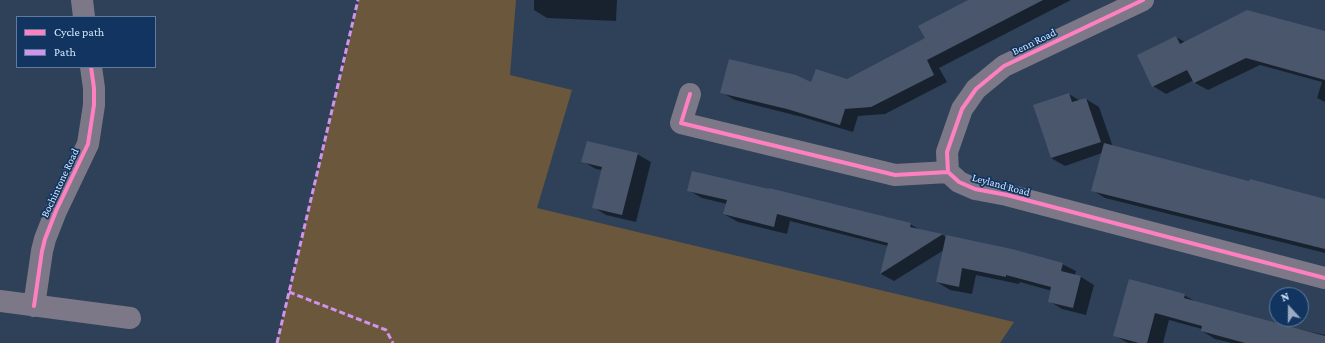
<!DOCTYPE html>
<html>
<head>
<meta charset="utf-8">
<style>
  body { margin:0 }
  #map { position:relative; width:1325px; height:343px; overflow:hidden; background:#2e4159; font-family:"Crimson Pro",serif }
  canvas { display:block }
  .legend { position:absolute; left:16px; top:16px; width:140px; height:52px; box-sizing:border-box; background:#113560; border:1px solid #5f7c9e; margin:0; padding:5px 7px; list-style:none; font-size:12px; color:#d5e6fb }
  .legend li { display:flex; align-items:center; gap:8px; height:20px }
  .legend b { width:20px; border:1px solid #5f7c9e }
  .north { position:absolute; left:1269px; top:287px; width:40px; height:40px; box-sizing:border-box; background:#113560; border:1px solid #5f7c9e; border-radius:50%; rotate:339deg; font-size:11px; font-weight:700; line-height:16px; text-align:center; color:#d5e6fb }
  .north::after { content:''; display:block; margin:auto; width:14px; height:18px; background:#9bacc2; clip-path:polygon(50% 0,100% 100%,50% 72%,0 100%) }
</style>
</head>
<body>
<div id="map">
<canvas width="1325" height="343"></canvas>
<ul class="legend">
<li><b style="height:5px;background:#ff80c0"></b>Cycle path</li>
<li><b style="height:5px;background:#d193ec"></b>Path</li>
</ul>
<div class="north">N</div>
</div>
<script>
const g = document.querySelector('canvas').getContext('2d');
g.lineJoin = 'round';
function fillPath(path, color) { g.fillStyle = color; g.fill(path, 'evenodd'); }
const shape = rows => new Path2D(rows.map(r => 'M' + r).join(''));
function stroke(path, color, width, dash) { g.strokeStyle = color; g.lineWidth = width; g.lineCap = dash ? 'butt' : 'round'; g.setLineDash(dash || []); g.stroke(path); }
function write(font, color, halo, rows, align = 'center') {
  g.font = font + ' "Crimson Pro",serif'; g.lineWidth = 3.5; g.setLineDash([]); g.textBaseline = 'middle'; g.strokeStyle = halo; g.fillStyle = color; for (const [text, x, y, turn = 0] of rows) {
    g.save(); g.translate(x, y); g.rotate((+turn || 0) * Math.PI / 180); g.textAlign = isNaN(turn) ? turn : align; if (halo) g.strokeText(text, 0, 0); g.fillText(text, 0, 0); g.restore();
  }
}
fillPath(shape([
  [359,0,516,0,510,75,572,90,537,208,1014,322,1000,343,277,343]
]), '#6b573c');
fillPath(shape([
  [534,0,617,0,616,21,547,18,534,10],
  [971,0,1071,0,939,68,947,82,885,114,858,116,853,132,802,117,735,100,721,92,847,80,926,39],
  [1325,32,1325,102,1317,98,1322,82,1260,65,1208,90,1195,83,1194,80,1166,94,1153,86,1176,37,1185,42],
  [1069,94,1080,101,1086,99,1099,107,1113,147,1325,200,1325,253,1105,198,1092,190,1102,153,1065,166,1051,158],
  [637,154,651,162,636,222,606,215,593,207,602,170,596,169,582,161],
  [688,190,910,224,922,231,943,235,947,238,1062,264,1076,271,1075,275,1081,277,1094,285,1086,315,1062,309,1049,301,1052,291,1020,282,1019,284,976,275,972,294,950,290,937,282,944,250,894,281,881,274,888,246,790,221,787,234,738,222,724,214,727,204,702,198],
  [1184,295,1198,303,1285,326,1325,335,1325,343,1232,343,1215,339,1202,331,1202,329,1169,320,1163,343,1128,343,1114,335]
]), '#0007');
fillPath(shape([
  [968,0,1043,0,927,60,934,75,871,107,845,109,840,125,787,109,720,93,729,59,796,75,811,82,816,69,847,79,925,38,918,26],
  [1247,10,1325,31,1325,80,1246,58,1194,83,1187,70,1152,87,1137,55,1176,36,1180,44],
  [1069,93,1072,102,1086,98,1101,142,1051,158,1033,105],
  [587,141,638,153,622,215,592,208,602,167,581,162],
  [1104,143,1249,181,1250,179,1325,199,1325,249,1091,191],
  [692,171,769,189,769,188,911,223,910,227,943,234,880,274,888,243,777,214,774,227,723,214,727,200,687,191],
  [946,235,1012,249,1063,263,1061,271,1081,276,1073,308,1048,302,1051,287,1006,275,1006,277,962,268,959,287,936,282],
  [1129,279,1185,294,1184,298,1325,336,1325,343,1245,343,1201,331,1202,326,1155,313,1147,343,1139,343,1113,336]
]), '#4a566b');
stroke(shape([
  [82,0,84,17],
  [690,94,681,123,895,175,948,172,959,182,975,189,1007,195,1325,278],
  [948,172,947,152,962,109,976,89,1004,66,1143,0],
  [0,301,130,318],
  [34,306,42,251,45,239,56,211,88,144,94,105,94,88,91,67]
]), '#7d7888', 22);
stroke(shape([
  [289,292,386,330,393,343],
  [277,343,358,0]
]), '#d193ec', 3, [6, 3]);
stroke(shape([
  [690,94,681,123,895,175,948,172,959,182,975,189,1007,195,1325,278],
  [948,172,947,152,962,109,976,89,1004,66,1143,0],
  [34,306,42,251,45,239,56,211,88,144,94,105,94,88,91,67]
]), '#ff80c0', 4);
write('11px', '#d5e6fb', '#113560', [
  ["Benn Road",1034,42,-26],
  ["Bochintone Road",60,183,-65],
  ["Leyland Road",1001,185,15]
]);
</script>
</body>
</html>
